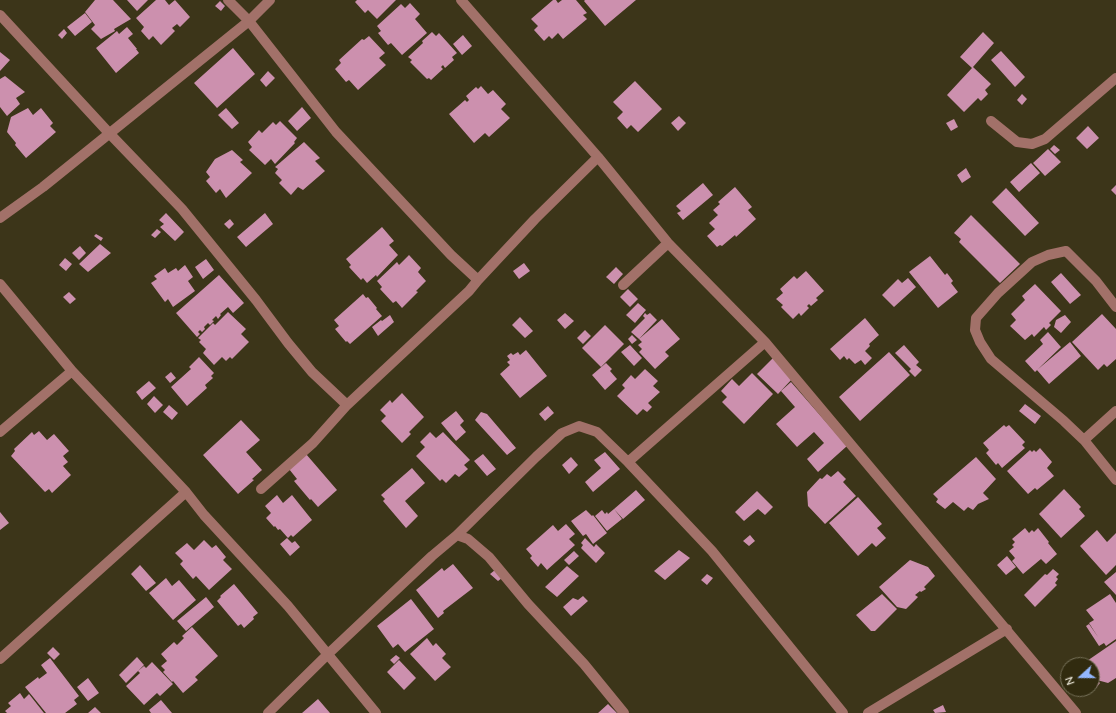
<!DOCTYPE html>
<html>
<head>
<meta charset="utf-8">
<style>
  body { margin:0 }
  #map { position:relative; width:1116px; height:713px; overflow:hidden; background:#3c3519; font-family:Quicksand,sans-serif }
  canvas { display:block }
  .north { position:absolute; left:1060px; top:657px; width:40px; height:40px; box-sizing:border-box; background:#312b0f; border:1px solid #767159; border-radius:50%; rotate:249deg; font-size:11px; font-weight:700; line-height:16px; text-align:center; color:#ddd9c9 }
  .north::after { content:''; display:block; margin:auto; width:14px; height:18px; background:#93b7fd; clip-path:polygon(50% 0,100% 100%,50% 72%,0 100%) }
</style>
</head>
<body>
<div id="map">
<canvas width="1116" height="713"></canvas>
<div class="north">N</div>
</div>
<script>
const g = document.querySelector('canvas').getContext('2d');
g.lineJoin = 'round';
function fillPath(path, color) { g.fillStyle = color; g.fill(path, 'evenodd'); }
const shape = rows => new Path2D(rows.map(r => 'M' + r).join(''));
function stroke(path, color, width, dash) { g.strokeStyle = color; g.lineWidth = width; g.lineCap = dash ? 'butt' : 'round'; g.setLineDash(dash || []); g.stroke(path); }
fillPath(shape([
  [95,0,113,0,131,19,114,29,115,31,101,39,91,29,95,25,85,12],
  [127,0,148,0,137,11],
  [156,0,165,0,169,5,175,0,190,17,180,27,177,24,172,28,175,31,161,45,153,36,149,40,141,31,144,27,136,18],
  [357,0,396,0,377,19,368,10,365,13,355,2],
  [553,0,556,0,558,3,562,0,576,0,587,13,583,15,587,19,563,39,558,33,552,39,549,36,544,41,534,30,538,26,531,19],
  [585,0,636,0,605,26,584,1],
  [220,1,225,6,221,11,215,6],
  [410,3,420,14,415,19,427,33,402,55,391,43,388,45,378,33,381,31,377,26,401,4,405,8],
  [85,13,92,22,75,36,67,27],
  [127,27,133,34,128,38,137,49,136,49,139,53,116,73,96,48,117,31,119,34],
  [64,29,67,33,62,39,58,35],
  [432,32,436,36,439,33,457,53,452,57,454,60,445,68,443,65,441,67,443,69,431,80,429,78,427,79,410,62,412,60,408,57,423,43,422,41],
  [983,32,994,43,973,67,991,84,985,90,988,94,981,101,978,98,964,112,947,95,972,68,960,57],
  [463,35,472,46,462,55,453,44],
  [369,36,385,53,379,58,386,65,358,90,349,80,346,82,335,69,341,63,339,60,362,39,364,40],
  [233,48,255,74,217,108,194,83],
  [1001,51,1025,77,1015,87,991,60],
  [0,52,10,60,0,71],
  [268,71,275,78,266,87,260,80],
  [5,76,25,92,16,98,20,104,7,116,0,107,0,79],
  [635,81,662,109,638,132,631,125,627,129,617,118,623,112,613,102],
  [481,86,488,94,493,90,506,104,501,109,510,118,489,137,485,133,474,143,449,114,465,100,467,102,469,100,466,96,476,87,478,89],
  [1022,94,1027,99,1022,105,1017,100],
  [302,107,311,118,297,131,288,121],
  [28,108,33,115,41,108,53,123,50,126,56,132,26,158,15,145,16,143,7,132,11,117],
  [226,108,239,123,232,129,218,115],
  [679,116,686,123,678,131,671,123],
  [954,119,958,127,951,131,946,123],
  [280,121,297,138,294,142,295,143,275,164,271,159,265,165,249,150,252,147,248,142,259,130,262,133,273,122,276,125],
  [1088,126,1099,138,1087,149,1076,138],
  [304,142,320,158,315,161,325,171,303,190,298,187,291,195,279,183,282,180,275,173,278,169,275,167],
  [1054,145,1060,150,1055,154,1050,149],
  [1048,149,1061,162,1045,176,1033,163],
  [232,150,243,160,240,162,252,173,226,198,220,189,216,193,206,181,210,177,206,172,215,159],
  [1031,163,1040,173,1019,192,1010,182],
  [966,168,971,177,962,183,957,175],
  [703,183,713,195,683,220,677,213,681,211,676,206],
  [1116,185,1116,195,1111,190],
  [735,187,752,207,748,210,756,219,736,237,735,235,722,246,720,245,717,247,707,236,715,229,709,223,718,215,713,210,720,204,718,202],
  [1006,188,1039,223,1025,236,992,202],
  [166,213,184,232,175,241,160,227,164,224,159,220],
  [265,213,273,224,246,247,237,237],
  [971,215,1020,264,1000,283,959,242,961,239,954,233],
  [230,219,234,224,229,229,224,224],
  [382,227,394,241,389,245,398,255,377,277,376,275,367,283,363,278,361,280,349,267,351,265,346,259],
  [157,229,161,232,155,238,151,235],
  [96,234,103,238,101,241,94,236],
  [100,244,111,253,88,272,79,264],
  [80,246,86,253,79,260,72,253],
  [409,255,421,268,418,272,426,281,416,291,418,292,402,308,396,301,393,303,380,289,382,287,377,281,397,262,399,265],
  [930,256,945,275,947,273,953,281,951,283,958,292,938,308,909,272],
  [65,258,72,264,66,271,59,265],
  [206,259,214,270,203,279,195,267],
  [524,263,530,271,519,279,513,271],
  [185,265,193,277,188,281,195,291,173,307,168,299,165,302,151,283,157,279,154,276,165,268,168,273,176,268,178,271],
  [616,267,623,274,614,284,606,277],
  [806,271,824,291,816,298,818,300,811,306,809,304,807,306,809,308,801,316,799,313,793,319,781,307,783,305,776,299,783,293,780,289,794,276,797,279],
  [1061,273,1081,295,1070,304,1051,282],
  [219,275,244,303,233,313,228,307,220,314,221,315,218,319,216,316,212,320,214,321,210,325,208,323,204,327,205,329,202,332,200,330,198,332,200,334,197,337,176,313],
  [908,278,916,287,894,307,882,295,898,279,902,283],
  [1035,284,1061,311,1049,323,1051,325,1046,330,1044,327,1034,337,1032,334,1025,340,1010,326,1016,320,1011,314,1025,300,1022,296],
  [628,289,638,299,630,307,620,297],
  [69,292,76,299,70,304,63,297],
  [363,294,366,298,368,297,377,308,376,309,382,316,350,344,347,341,346,342,335,329,339,326,334,320],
  [638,303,646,310,635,323,626,315],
  [228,312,246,329,241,334,249,342,232,359,230,357,226,361,222,357,214,365,203,353,206,349,199,342,201,340,198,338,213,323,215,325],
  [565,313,574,321,565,329,557,320],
  [645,313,647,315,650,313,657,320,639,339,631,332,645,318,643,316],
  [1102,314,1116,329,1116,359,1107,367,1104,364,1098,370,1072,342],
  [390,315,394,322,378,336,372,327,381,320,382,321],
  [1065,315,1071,322,1061,333,1054,327,1056,320],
  [520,317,533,331,525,338,512,325],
  [865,318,879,335,869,344,870,346,865,351,872,358,865,365,861,360,855,364,849,358,847,360,844,356,840,360,830,349],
  [662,319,680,339,665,352,669,356,655,369,639,352,642,349,638,345,642,342,639,339],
  [605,325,624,344,601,367,582,348],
  [585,330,591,336,583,344,577,338],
  [1048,332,1061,347,1035,372,1025,361,1043,344,1040,340],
  [632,335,637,340,632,344,628,339],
  [1070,342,1081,356,1049,384,1037,370],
  [630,345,642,358,634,366,621,352],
  [904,345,919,362,916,365,922,370,915,377,909,371,911,369,895,353],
  [526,350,547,376,520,398,500,374,510,365,507,362,510,360,507,356,511,353,513,355,518,352,520,355],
  [889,352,910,375,860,421,839,397],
  [199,357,214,373,211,376,213,378,205,385,207,388,187,406,171,387,191,369,189,367],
  [773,358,793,378,778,394,757,374],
  [606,363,612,369,610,371,617,379,605,390,592,375],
  [645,369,658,381,653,386,660,392,648,403,652,407,647,412,643,409,637,415,617,396,625,388,622,385,631,375,635,379],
  [171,372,176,378,170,383,165,377],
  [752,373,773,394,744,424,722,402,727,397,721,391,732,379,739,386],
  [149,381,156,388,142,400,136,392],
  [791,382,847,446,818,472,807,459,824,443,814,432,797,447,776,424,795,407,781,391],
  [402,393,424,417,409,432,411,434,402,443,381,421,386,416,380,410,390,400,392,403],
  [154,396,163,405,155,413,147,404],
  [1025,404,1041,416,1035,424,1019,411],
  [169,405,178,413,172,420,163,412],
  [548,406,554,413,545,421,539,414],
  [456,411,464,421,460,425,466,432,456,441,441,423],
  [481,412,487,414,516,448,507,455,475,420],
  [241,420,260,440,246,452,262,470,252,479,254,480,238,494,203,455],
  [1004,425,1006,427,1009,425,1025,442,1022,445,1025,448,1002,468,998,463,996,465,986,453,989,450,983,443],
  [39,431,47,440,54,434,69,451,63,456,68,462,63,466,71,475,52,493,49,489,45,492,11,456,15,451,14,449,32,432,34,435],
  [430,432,436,438,443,432,470,460,464,465,468,469,459,477,455,474,446,483,442,479,440,481,416,456,425,447,420,442],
  [1040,448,1052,462,1047,468,1054,476,1037,490,1035,488,1028,494,1007,471,1030,450,1032,452,1034,450,1036,452],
  [605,452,620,469,593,492,585,482,601,468,594,460],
  [306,454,337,490,318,507,311,499,310,500,294,481,297,479,289,469],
  [483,454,496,469,487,476,474,461],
  [571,457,578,465,569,474,562,465],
  [976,457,996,479,983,493,989,499,978,504,973,510,968,507,964,511,953,502,945,509,936,502,938,499,933,494],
  [412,468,425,483,405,501,418,516,406,528,383,501,385,499,381,495],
  [838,471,846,479,843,482,856,496,825,524,808,506,807,492,820,478,822,479,827,474,831,477],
  [1064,489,1081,507,1079,509,1085,516,1061,538,1039,514],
  [636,490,645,500,623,519,614,509],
  [757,491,773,507,765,515,758,509,744,521,735,512],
  [277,495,283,503,292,495,312,520,293,537,291,535,288,538,280,529,278,530,275,526,274,527,266,518,271,513,265,506],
  [858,497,882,524,877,528,886,538,876,547,872,543,858,556,829,523],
  [614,509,622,519,607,531,595,516,602,510,605,514,607,512,608,514],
  [586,510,592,516,593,515,607,533,593,544,586,534,583,536,571,521],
  [0,512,9,523,0,530],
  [566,524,575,534,569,539,575,545,547,570,541,563,538,567,530,558,532,556,526,549,553,525,558,531],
  [1025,528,1029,533,1032,530,1034,532,1038,528,1049,542,1048,543,1057,554,1046,564,1041,559,1023,574,1012,561,1015,558,1009,551,1014,547,1012,545,1015,542,1012,539],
  [1097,530,1107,542,1116,533,1116,565,1106,575,1080,546],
  [750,535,755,541,749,546,743,541],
  [287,538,292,543,295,541,300,547,290,556,280,544],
  [585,538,594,547,596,544,605,553,596,563,581,548,583,545,581,543],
  [204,540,212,548,216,545,226,557,223,560,232,569,209,590,196,576,193,579,180,564,183,561,175,553,187,543,194,550],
  [679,550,690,558,665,580,654,571],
  [574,551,579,556,569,565,564,560],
  [1007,556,1016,567,1006,575,997,565],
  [910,560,928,567,935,576,924,587,926,589,921,592,920,591,915,595,918,597,906,609,897,607,879,587],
  [453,564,473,588,443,611,444,613,438,618,416,590,442,568,444,571],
  [140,565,156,583,146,591,131,574],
  [567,566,579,576,557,597,545,587],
  [1053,569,1059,574,1056,577,1058,579,1055,583,1057,585,1035,607,1024,595,1045,574,1047,575],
  [495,570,502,578,498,581,490,574],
  [1116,572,1116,595,1104,582],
  [707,574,713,578,707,585,701,580],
  [166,578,172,586,179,580,196,600,173,620,149,593],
  [234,584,258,613,253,617,254,619,244,628,241,624,238,626,217,601,221,597,220,596],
  [882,594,897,609,875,631,871,631,856,615],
  [1110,594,1116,603,1116,639,1106,646,1104,643,1099,646,1086,626,1089,624,1098,637,1089,623,1094,620,1086,610],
  [583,596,588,601,571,616,563,607,573,598,578,600],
  [206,597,214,607,186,631,177,621],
  [411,599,434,629,405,652,398,644,393,648,377,626],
  [192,627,218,656,195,677,198,680,183,693,173,681,172,682,163,672,165,670,161,666,167,661,161,654,174,642,177,645,184,638,182,636],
  [427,638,433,646,436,643,446,654,442,658,451,667,435,681,410,654],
  [1116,641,1116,678,1108,683,1097,680,1100,683,1096,688,1092,683,1092,675,1097,679,1092,673,1092,665,1086,665,1084,663],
  [53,647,60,654,54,660,47,653],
  [396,655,400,658,394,664,390,660],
  [137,657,144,665,126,683,119,675],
  [50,658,79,696,74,700,77,704,65,713,46,713,25,687,38,677,39,679,47,673,41,665],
  [399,660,416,678,404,690,387,672],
  [152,662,173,684,160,696,157,693,144,705,126,686,140,673,138,671,144,666,146,668],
  [88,678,99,693,88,701,77,687],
  [20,693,24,699,29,694,44,713,7,713,5,711,11,706,8,703],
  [318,699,330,713,302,713],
  [161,700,172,713,151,713,149,710],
  [608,704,617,713,598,713],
  [943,705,946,712,935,713,933,710],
  [95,707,101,713,88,713]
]), '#cc90ae');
stroke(shape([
  [228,0,249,21,270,0],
  [461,0,598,157,668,243,765,342,1076,713],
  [0,15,109,133,182,209,256,300,288,343,312,372,347,405,313,443,261,489],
  [991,121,1017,142,1032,144,1045,139,1116,78],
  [0,218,43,187,249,21,336,132,451,255,478,280],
  [0,284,72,371,186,492,204,515,288,606,376,713],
  [623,285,668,243],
  [1116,307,1096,281,1066,251,1048,255,1032,262,998,293,976,318,975,330,980,342,991,359,1064,421,1084,440,1116,480],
  [347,405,469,291,478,280,535,219,598,157],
  [0,432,72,371],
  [1084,440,1116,411],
  [628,462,765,342],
  [457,535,536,457,562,433,579,426,597,432,628,462,712,551,843,713],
  [0,659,186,492],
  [268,713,328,654,432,556,457,535,468,539,489,557,528,604,584,664,624,713],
  [868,713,1007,629]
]), '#a27169', 10);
</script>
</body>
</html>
